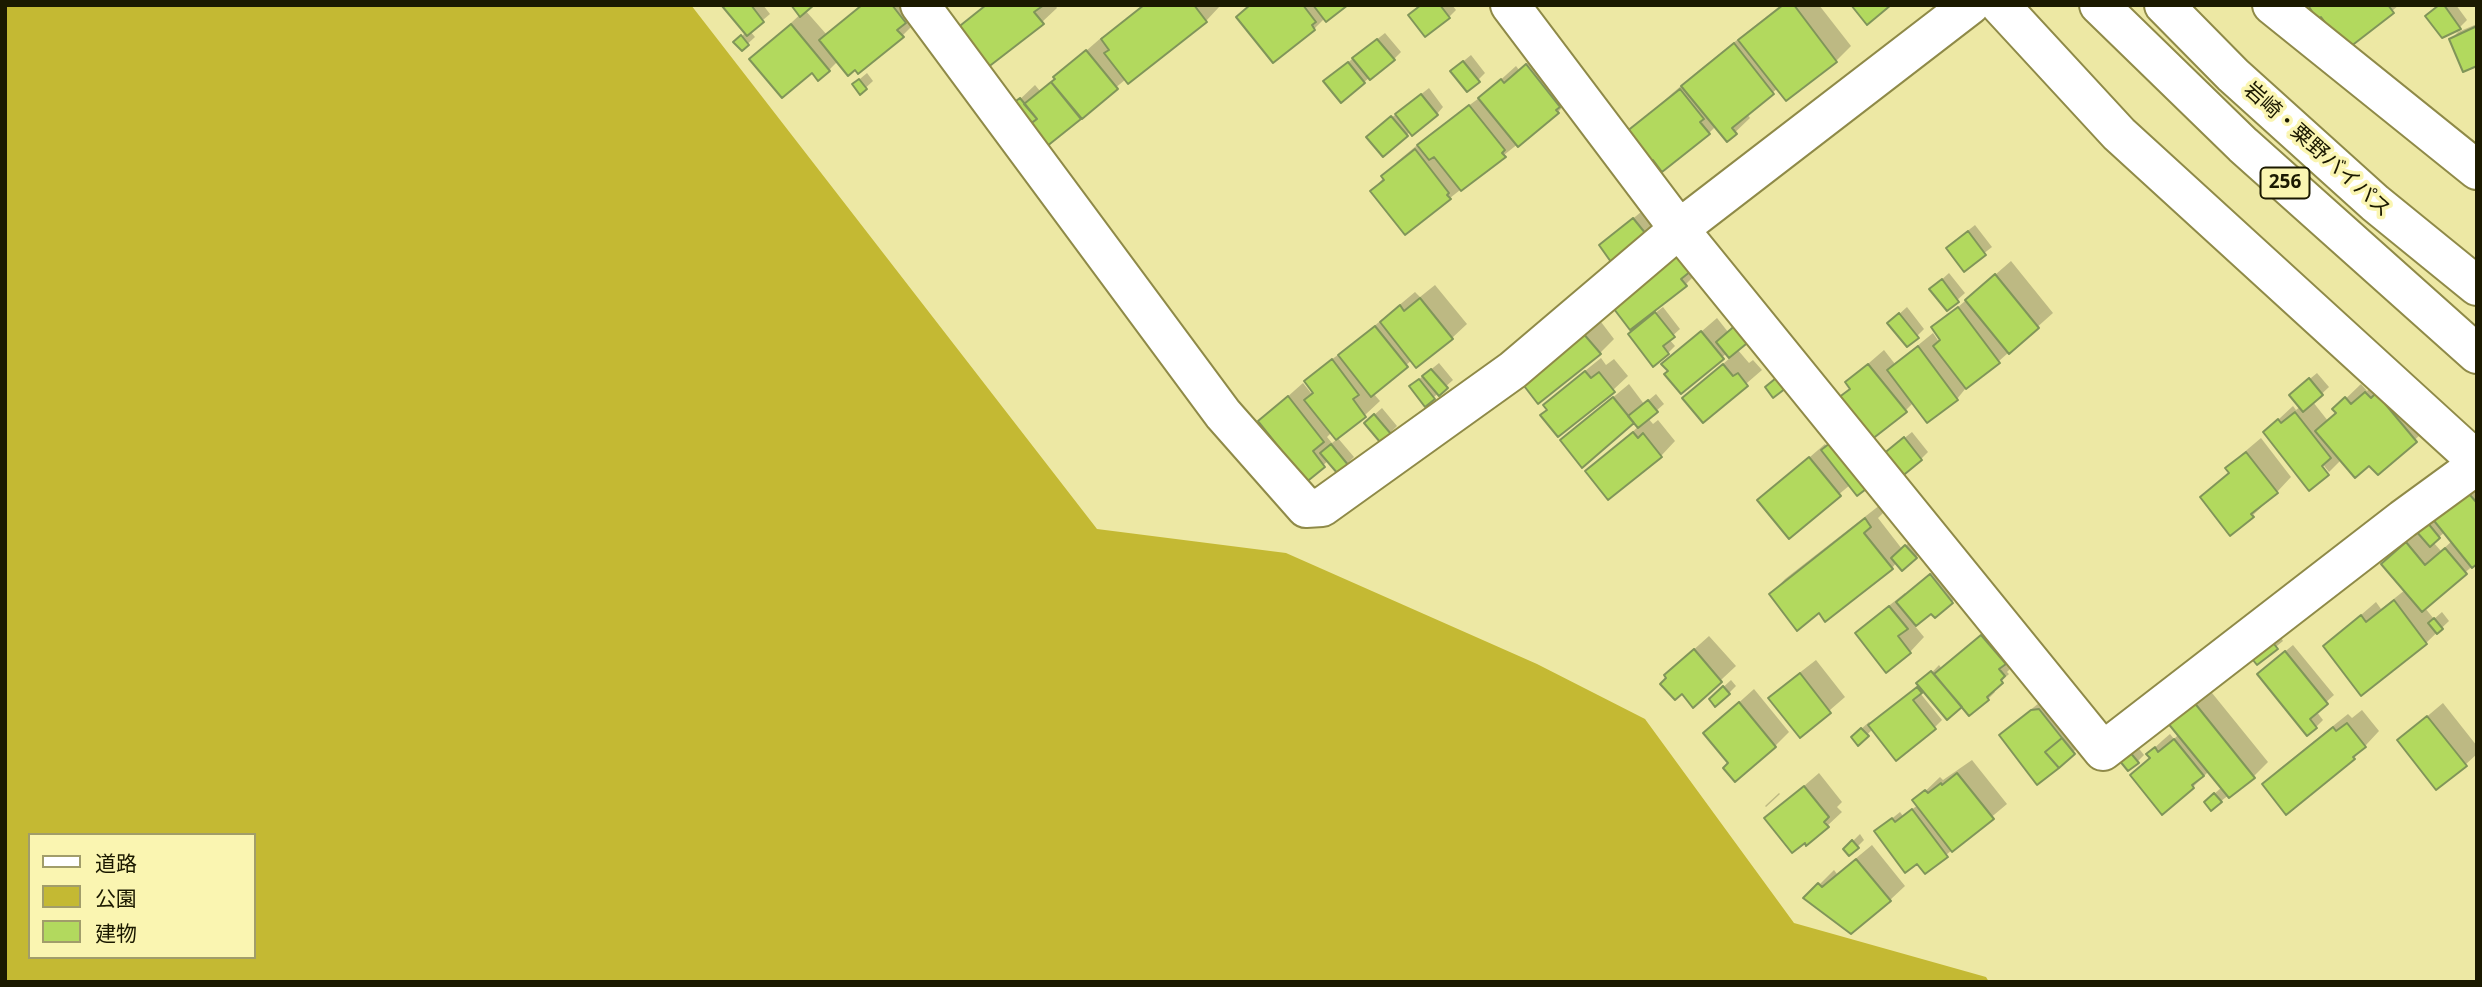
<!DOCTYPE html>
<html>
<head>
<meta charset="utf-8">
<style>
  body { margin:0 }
  #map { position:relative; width:2482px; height:987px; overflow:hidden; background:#ede8a4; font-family:"Noto Sans","Noto Sans JP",sans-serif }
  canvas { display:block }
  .frame { position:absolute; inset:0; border:7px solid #1b1900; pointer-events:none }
  .legend { position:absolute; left:28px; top:833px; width:228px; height:126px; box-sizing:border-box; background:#faf5b1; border:2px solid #a19d6a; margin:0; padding:9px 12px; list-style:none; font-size:21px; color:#1b1900 }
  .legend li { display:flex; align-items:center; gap:14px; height:35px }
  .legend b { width:35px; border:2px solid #a19d6a }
</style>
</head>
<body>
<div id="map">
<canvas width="2482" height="987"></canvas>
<div class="frame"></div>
<ul class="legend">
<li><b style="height:9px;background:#fff"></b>道路</li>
<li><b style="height:19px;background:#c4b933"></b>公園</li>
<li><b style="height:19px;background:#b2d95e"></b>建物</li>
</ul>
</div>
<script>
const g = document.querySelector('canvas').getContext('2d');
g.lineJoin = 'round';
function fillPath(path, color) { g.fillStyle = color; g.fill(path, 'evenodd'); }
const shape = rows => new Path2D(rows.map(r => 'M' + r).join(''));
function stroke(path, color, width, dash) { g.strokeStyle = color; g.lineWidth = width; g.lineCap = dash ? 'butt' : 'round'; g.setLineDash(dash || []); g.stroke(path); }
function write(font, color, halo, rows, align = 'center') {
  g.font = font + ' "Noto Sans","Noto Sans JP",sans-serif'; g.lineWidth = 7; g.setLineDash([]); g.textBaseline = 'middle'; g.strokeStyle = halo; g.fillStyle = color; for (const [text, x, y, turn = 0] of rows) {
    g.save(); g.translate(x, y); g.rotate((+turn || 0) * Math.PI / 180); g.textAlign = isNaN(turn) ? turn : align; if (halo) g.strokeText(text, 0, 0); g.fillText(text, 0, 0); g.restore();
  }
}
fillPath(shape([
  [5,5,691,5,1097,529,1286,553,1537,664,1645,719,1794,923,1986,977,1989,982,5,982],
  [30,835,254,835,254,957,30,957]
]), '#c4b933');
fillPath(shape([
  [725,5,763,5,770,14,750,31,755,37,742,49,736,42,746,32],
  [861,5,918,5,917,21,902,36,838,61,829,70,812,71,752,59,805,10,827,35],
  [985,5,1055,5,1057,8,1042,22,959,29],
  [1143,5,1220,6,1206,21,1126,79,1047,145,1015,104,1035,85,1040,91,1102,37,1103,39],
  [1250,5,1346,5,1325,18,1314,29,1238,17],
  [1422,5,1452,5,1456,10,1449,17],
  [1781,5,1819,5,1851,46,1836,61,1786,99,1778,88,1747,114,1750,118,1727,140,1716,126,1709,133,1628,132,1698,71],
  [2310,5,2399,5,2392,11,2322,15],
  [2440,5,2456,5,2467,20,2460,27,2443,36],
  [2477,24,2477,64,2451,39,2458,32],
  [1385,33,1401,52,1394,59,1364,82,1332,75],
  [1541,51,1572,97,1558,112,1450,198,1372,191,1398,161,1434,131,1486,93,1516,66,1519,70],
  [1471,55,1485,73,1478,80,1460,64],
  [867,73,873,81,860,93,854,84],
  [1429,88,1443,107,1437,114,1406,135,1376,130],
  [1641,212,1652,226,1645,233,1608,239],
  [1975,225,1992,247,1964,269,1955,241],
  [1705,255,1700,270,1686,284,1630,328],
  [2011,261,2053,313,1999,361,1970,383,1957,399,1914,402,1905,411,1840,398,1851,387,1847,382,1884,350,1895,364,1933,333,1939,342,1942,339,1934,328],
  [1949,273,1965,293,1947,309,1939,282],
  [1435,285,1467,324,1452,338,1412,360,1373,393,1380,401,1365,415,1337,437,1354,457,1347,464,1329,460,1304,482,1296,466,1260,421,1303,383,1311,393,1314,391,1306,381,1321,367,1349,347,1415,292,1420,297],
  [1332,432,1337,439,1332,443,1327,437],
  [1663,307,1680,329,1669,339,1675,346,1668,353,1637,327],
  [1907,307,1924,329,1917,336,1897,316],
  [1753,310,1737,349,1749,363,1753,360,1762,370,1703,421,1684,398,1731,357,1727,353,1681,392,1664,364,1717,318,1728,332],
  [1598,318,1614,339,1600,353,1520,378],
  [1601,358,1606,365,1614,359,1628,376,1613,390,1549,409,1546,405,1560,391],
  [1439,363,1453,380,1425,405,1418,380],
  [2317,373,2329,387,2313,402,2328,421,2337,412,2335,409,2361,384,2367,391,2381,378,2430,426,2378,473,2369,463,2342,459,2329,472,2318,458,2265,432,2293,406,2296,410,2301,406,2299,388],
  [1629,384,1644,404,1656,394,1664,404,1648,418,1653,424,1658,420,1675,441,1661,456,1587,472,1639,426,1634,420,1562,440],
  [1382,408,1397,426,1390,433,1373,416],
  [1912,432,1928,452,1921,459,1891,449],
  [2261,438,2291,477,2277,492,2252,516,2202,497,2230,472,2227,468,2242,454],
  [1825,444,1850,485,1789,536,1760,500],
  [2477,475,2477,562,2425,608,2434,619,2442,612,2449,621,2426,643,2362,693,2325,646,2376,602,2381,609,2405,590,2398,550],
  [2445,532,2452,541,2441,551,2433,542],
  [1880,505,1885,511,1878,518,1902,549,1913,539,1922,550,1916,557,1897,562,1892,568,1819,611,1771,594,1785,579],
  [1945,561,1966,587,1952,602,1931,612,1914,625,1924,637,1910,652,1857,633,1872,619,1905,593,1906,594],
  [1989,629,2011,656,2005,662,2011,668,2007,672,2009,674,1993,689,1995,692,1988,699,1962,705,1924,689,1920,693,1942,720,1935,727,1896,759,1873,729,1858,743,1860,730,1869,722,1871,724,1920,685,1939,665,1942,669],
  [2278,633,2283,641,2257,662],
  [1709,636,1736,666,1694,705,1681,661],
  [2293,645,2334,695,2316,711,2323,720,2316,727,2266,667],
  [1816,660,1845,697,1800,736,1770,698,1785,684],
  [1731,680,1736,686,1729,693,1718,692],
  [2208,688,2268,762,2254,776,2221,801,2213,795,2222,787,2209,771,2193,787,2132,775,2151,757,2148,754,2163,740,2170,734,2174,739,2179,734,2169,722],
  [1754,689,1789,732,1775,746,1730,763,1705,733],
  [2046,702,2081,745,2038,782,2008,728,2039,703],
  [2443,703,2477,746,2477,754,2465,765,2399,740],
  [2362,710,2379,731,2354,758,2264,784,2278,770,2348,714,2352,718],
  [2137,746,2144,755,2137,762,2121,760],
  [1972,760,2007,804,1946,855,1884,825,1900,812,1903,816,1918,805,1915,801,1940,777,1943,780],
  [1819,773,1842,802,1837,807,1842,812,1827,826,1767,818],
  [1779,793,1780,794,1766,807,1765,806],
  [1860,834,1864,840,1857,847,1852,842],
  [1872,845,1905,886,1890,900,1806,898,1834,870,1837,874]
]), '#0003');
const building = shape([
  [751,5,764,22,747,36,722,6,751,5],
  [791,5,814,5,800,17,791,5],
  [862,5,892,5,906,23,897,30,904,37,858,74,855,70,848,76,819,40,862,5],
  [986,5,1044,5,1034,12,1044,24,987,68,956,29,986,5],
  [1144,5,1194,5,1207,22,1128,84,1104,53,1109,50,1101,39,1144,5],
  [1250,5,1303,5,1316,22,1312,25,1315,30,1273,63,1236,17,1250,5],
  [1313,5,1348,5,1326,22,1313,5],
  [1421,5,1440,5,1450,18,1425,37,1408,15,1421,5],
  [1783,5,1794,5,1837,62,1786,101,1738,40,1783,5],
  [1851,5,1891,5,1867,25,1851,5],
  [2308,5,2388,5,2394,13,2350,47,2338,33,2335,36,2321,17,2317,20,2308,5],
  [2439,5,2444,5,2461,29,2442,38,2425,16,2439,5],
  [791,24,830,71,818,81,812,73,782,98,749,59,791,24],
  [2477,26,2477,66,2463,72,2449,39,2477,26],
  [741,35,749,45,742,51,733,42,741,35],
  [1377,39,1395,60,1370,80,1352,58,1377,39],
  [1734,43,1774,94,1732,128,1737,134,1727,142,1681,86,1734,43],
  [1086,50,1118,89,1082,119,1051,82,1055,79,1053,77,1086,50],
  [1463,61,1480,82,1467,92,1450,71,1463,61],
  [1348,62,1365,83,1341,103,1323,81,1348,62],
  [1526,64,1560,107,1556,110,1559,113,1518,147,1478,98,1501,79,1504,83,1526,64],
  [859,79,867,89,860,95,852,84,859,79],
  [1051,82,1081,119,1046,147,1029,125,1037,119,1024,104,1051,82],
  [1680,89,1704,119,1700,122,1710,134,1662,172,1653,160,1649,162,1626,132,1680,89],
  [1421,94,1438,115,1412,136,1395,114,1421,94],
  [1020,98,1037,119,1024,128,1013,103,1020,98],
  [1469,105,1505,150,1502,153,1506,157,1461,191,1434,157,1429,160,1417,145,1469,105],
  [1391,116,1408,136,1383,157,1366,137,1391,116],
  [1415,149,1449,193,1447,195,1451,199,1405,235,1370,191,1384,180,1381,176,1415,149],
  [1633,218,1646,234,1611,262,1599,245,1633,218],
  [1968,231,1986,255,1964,272,1946,248,1968,231],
  [1676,251,1691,271,1681,279,1687,286,1630,330,1614,309,1619,306,1614,300,1676,251],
  [1995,274,2039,328,2009,354,1965,300,1995,274],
  [1942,279,1959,302,1947,311,1929,289,1942,279],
  [1420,298,1453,339,1416,368,1380,322,1400,305,1404,311,1420,298],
  [1958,307,2000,363,1966,389,1933,346,1940,340,1931,327,1958,307],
  [1655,312,1675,337,1663,346,1669,354,1653,367,1628,334,1655,312],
  [1899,313,1919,338,1907,347,1887,323,1899,313],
  [1738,323,1751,340,1729,358,1716,342,1738,323],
  [1375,326,1408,367,1371,397,1338,355,1375,326],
  [1701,331,1724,359,1681,394,1664,374,1668,371,1661,364,1701,331],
  [1582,332,1601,354,1538,404,1518,378,1582,332],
  [1918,346,1958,400,1927,423,1887,370,1918,346],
  [1332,359,1359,395,1353,399,1366,417,1336,440,1304,400,1313,393,1304,381,1332,359],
  [1723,364,1733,376,1738,373,1748,386,1703,423,1682,398,1723,364],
  [1868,364,1907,412,1871,440,1838,398,1850,389,1845,382,1868,364],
  [1431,369,1448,388,1439,396,1422,376,1431,369],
  [1585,371,1591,378,1599,372,1615,392,1558,437,1540,415,1547,410,1543,405,1585,371],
  [1781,374,1790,385,1773,398,1765,387,1781,374],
  [2309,378,2323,395,2303,412,2289,395,2309,378],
  [1419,379,1435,399,1425,407,1409,386,1419,379],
  [2365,392,2371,398,2376,393,2417,442,2378,475,2369,466,2355,478,2315,431,2336,413,2332,409,2345,397,2351,404,2365,392],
  [1288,396,1324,442,1313,451,1325,467,1304,484,1294,466,1258,421,1288,396],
  [1613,397,1634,423,1582,468,1560,440,1613,397],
  [1648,400,1658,412,1638,428,1628,416,1648,400],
  [2295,412,2331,458,2322,466,2329,475,2309,491,2263,432,2278,419,2281,423,2295,412],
  [1374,414,1391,434,1380,442,1364,423,1374,414],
  [1633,432,1638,438,1643,433,1662,457,1608,500,1585,471,1633,432],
  [1904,437,1922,460,1900,478,1882,455,1904,437],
  [1834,440,1870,486,1857,496,1821,450,1834,440],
  [1331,444,1349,466,1338,474,1320,453,1331,444],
  [2246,452,2278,493,2251,514,2254,517,2230,536,2200,497,2229,473,2225,468,2246,452],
  [1809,457,1841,496,1789,539,1757,500,1809,457],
  [2463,487,2477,503,2477,564,2472,568,2431,517,2463,487],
  [1865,518,1871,527,1864,533,1893,569,1825,622,1819,613,1797,631,1769,594,1865,518],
  [2427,522,2440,538,2430,547,2416,531,2427,522],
  [2406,542,2425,565,2445,548,2467,574,2422,612,2381,564,2406,542],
  [1905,545,1917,558,1902,571,1891,558,1905,545],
  [1930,574,1953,603,1935,618,1931,614,1916,626,1896,602,1930,574],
  [2394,600,2427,644,2361,696,2323,646,2361,615,2366,622,2394,600],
  [1889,606,1908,629,1898,636,1911,653,1886,673,1855,633,1889,606],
  [2434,618,2443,629,2437,634,2428,623,2434,618],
  [1981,635,2006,664,1999,669,2005,676,2001,680,2003,683,1987,697,1989,700,1969,716,1934,674,1981,635],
  [2270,639,2278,649,2257,665,2249,655,2270,639],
  [1694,649,1722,682,1693,708,1682,694,1675,700,1660,684,1666,678,1664,675,1694,649],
  [2285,651,2328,704,2310,719,2317,728,2307,736,2257,674,2285,651],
  [1931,671,1962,707,1947,720,1916,683,1931,671],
  [1800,673,1831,713,1800,738,1768,698,1800,673],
  [1723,686,1730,694,1715,707,1709,699,1723,686],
  [1917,687,1922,693,1913,700,1936,729,1896,761,1868,725,1917,687],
  [2193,701,2255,778,2229,798,2167,722,2193,701],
  [1739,702,1776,747,1735,782,1723,768,1728,763,1703,733,1739,702],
  [2039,709,2062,738,2045,752,2059,768,2037,785,1999,735,2031,710,2039,709],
  [2427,716,2467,766,2436,790,2397,740,2427,716],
  [2347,723,2366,747,2353,757,2355,759,2286,815,2262,784,2333,727,2336,731,2347,723],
  [1861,728,1869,736,1858,746,1851,737,1861,728],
  [2062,738,2075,754,2059,768,2045,752,2062,738],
  [2174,739,2204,776,2192,785,2194,788,2162,815,2130,775,2150,758,2146,754,2155,747,2158,752,2174,739],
  [2129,751,2139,763,2128,771,2119,760,2129,751],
  [1957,773,1994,819,1952,852,1912,800,1925,790,1928,793,1941,783,1942,785,1957,773],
  [1804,786,1829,817,1824,822,1829,827,1806,846,1805,843,1792,853,1764,818,1804,786],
  [2214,793,2222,802,2211,811,2204,802,2214,793],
  [1912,809,1948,857,1925,874,1917,864,1905,873,1874,831,1892,818,1895,822,1912,809],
  [1852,840,1859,848,1849,856,1843,849,1852,840],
  [1856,859,1891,901,1851,934,1803,898,1818,883,1822,887,1856,859]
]);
fillPath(building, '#b2d95e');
stroke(building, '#809559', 2);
const minor = shape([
  [920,5,1223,414,1306,508,1322,507,1513,370,1679,229,1970,5],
  [1510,5,1679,229,2103,751,2403,519,2477,465],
  [2000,5,2119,134,2477,461],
  [2272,5,2477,170]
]);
const highway = shape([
  [2099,5,2243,145,2477,354],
  [2164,5,2233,75,2375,203,2477,286]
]);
stroke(minor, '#8f8a48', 42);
stroke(highway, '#8f8a48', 42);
stroke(minor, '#fff', 38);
stroke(highway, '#fff', 38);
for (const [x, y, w] of [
  [2285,183,49]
]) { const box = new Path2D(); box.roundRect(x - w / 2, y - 15.5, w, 31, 5); g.fillStyle = '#faf5b1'; g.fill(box); stroke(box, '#1b1900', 2); }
write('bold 19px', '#1b1900', null, [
  ["256",2285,183]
]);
write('21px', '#1b1900', '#faf5b1', [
  ["岩崎・粟野バイパス",2317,150,42]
]);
</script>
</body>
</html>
